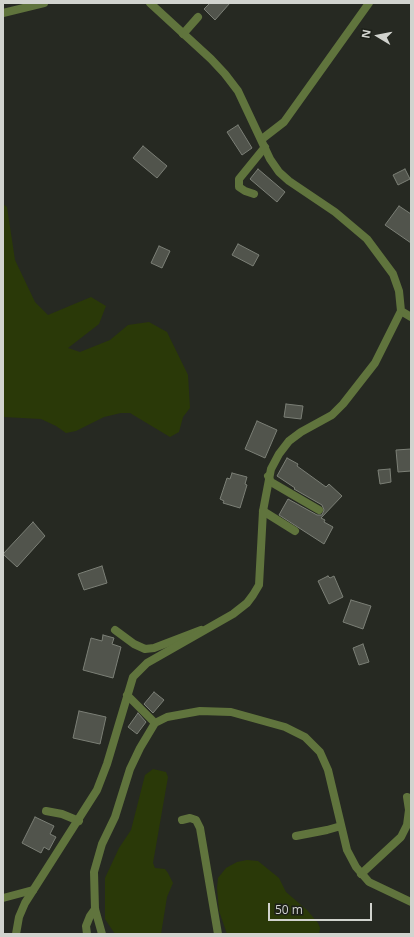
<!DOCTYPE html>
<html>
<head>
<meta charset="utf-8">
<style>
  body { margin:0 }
  #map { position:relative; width:414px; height:937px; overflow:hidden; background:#262922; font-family:"Open Sans",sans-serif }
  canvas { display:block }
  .frame { position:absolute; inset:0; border:4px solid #d1d3ce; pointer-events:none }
  .north { position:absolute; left:358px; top:16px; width:40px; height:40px; -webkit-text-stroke:3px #1d2019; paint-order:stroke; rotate:280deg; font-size:11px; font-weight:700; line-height:16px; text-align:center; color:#d1d3ce }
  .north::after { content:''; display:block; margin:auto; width:14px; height:18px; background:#d1d3ce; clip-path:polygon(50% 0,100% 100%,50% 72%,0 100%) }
  .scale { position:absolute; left:268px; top:903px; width:104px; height:18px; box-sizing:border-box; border:2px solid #d1d3ce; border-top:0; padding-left:5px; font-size:12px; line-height:14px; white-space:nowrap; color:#d1d3ce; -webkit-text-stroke:3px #1d2019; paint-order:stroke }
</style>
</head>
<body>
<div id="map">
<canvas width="414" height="937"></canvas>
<div class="frame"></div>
<div class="north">N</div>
<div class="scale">50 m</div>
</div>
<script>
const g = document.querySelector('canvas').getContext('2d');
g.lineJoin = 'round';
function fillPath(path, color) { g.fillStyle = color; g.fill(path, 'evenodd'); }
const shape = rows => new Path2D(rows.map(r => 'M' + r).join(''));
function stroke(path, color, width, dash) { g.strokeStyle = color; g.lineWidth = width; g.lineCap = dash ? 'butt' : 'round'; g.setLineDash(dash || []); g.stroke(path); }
fillPath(shape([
  [3,204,7,207,15,260,35,302,48,315,91,297,106,306,99,324,68,348,80,352,110,340,128,325,149,322,167,332,188,375,190,408,183,417,179,432,170,437,130,413,121,413,104,417,76,431,66,433,56,426,41,419,3,417],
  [153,769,166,772,168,777,153,863,155,868,165,869,168,873,173,883,167,897,161,934,115,934,105,919,105,878,119,848,131,830,145,775],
  [247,860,258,861,279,878,286,892,307,910,318,923,320,928,319,934,227,934,219,911,217,888,218,878,226,868,237,862]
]), '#2a3908');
const building = shape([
  [210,3,230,3,215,20,204,9,210,3],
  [238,125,252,148,242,155,227,132,238,125],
  [143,146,167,166,157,178,133,158,143,146],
  [258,169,285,192,277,202,250,179,258,169],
  [405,169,410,179,398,185,393,175,405,169],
  [399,206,411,214,411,243,385,225,399,206],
  [238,244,259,255,253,266,232,255,238,244],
  [159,246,170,251,162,268,151,263,159,246],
  [286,404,303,406,301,419,284,417,286,404],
  [257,421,277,430,265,458,245,449,257,421],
  [411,449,411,471,398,472,396,450,411,449],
  [287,458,298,464,297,466,326,487,329,484,342,496,321,518,325,520,324,522,333,527,324,544,279,515,288,499,317,515,322,515,324,510,322,505,294,489,295,488,277,476,287,458],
  [390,469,391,482,380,484,378,470,390,469],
  [232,473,247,477,245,484,247,485,240,508,223,503,224,501,220,499,227,478,230,479,232,473],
  [33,522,45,536,17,567,3,554,33,522],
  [102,566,107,583,84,590,78,574,102,566],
  [328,576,330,578,334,576,343,597,329,604,318,581,328,576],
  [351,600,371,606,363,629,343,622,351,600],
  [103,635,114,638,112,644,121,647,113,678,83,670,91,638,102,641,103,635],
  [363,644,369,662,359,665,353,648,363,644],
  [154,692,164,700,153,713,144,704,154,692],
  [79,711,106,717,100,744,73,738,79,711],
  [138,713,146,722,137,734,128,727,138,713],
  [35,817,54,826,50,834,56,837,49,850,44,847,41,853,22,843,35,817]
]);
fillPath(building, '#51544c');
stroke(building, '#7b7f76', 1);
stroke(shape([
  [183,34,198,17],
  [262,139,284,122,369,3],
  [254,194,245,191,239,187,239,179,265,147],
  [268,476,271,482,319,510],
  [263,511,295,531],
  [115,630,134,644,145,649,154,648,201,630],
  [127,695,155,723],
  [46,811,62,814,79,821],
  [182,820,190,818,196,820,200,828,218,934],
  [296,836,327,830,341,826],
  [361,874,401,837,407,825,409,810,407,797],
  [3,898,33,890],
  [87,934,86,926,90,916,95,909],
  [102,934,95,909,94,872,102,844,115,817,130,769,140,748,155,723,167,717,200,711,231,712,285,727,305,737,320,752,328,770,347,850,356,867,369,882,411,902]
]), '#60743d', 8);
stroke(shape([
  [3,13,44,3],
  [401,311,411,317],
  [16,934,19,917,25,903,97,790,107,764,133,677,147,663,233,614,247,603,253,595,259,585,263,511,271,469,279,454,289,441,301,432,332,415,343,404,375,363,401,311,399,291,393,274,367,239,335,212,289,181,279,172,270,159,238,91,225,74,211,59,150,3]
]), '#60743d', 8);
</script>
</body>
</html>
